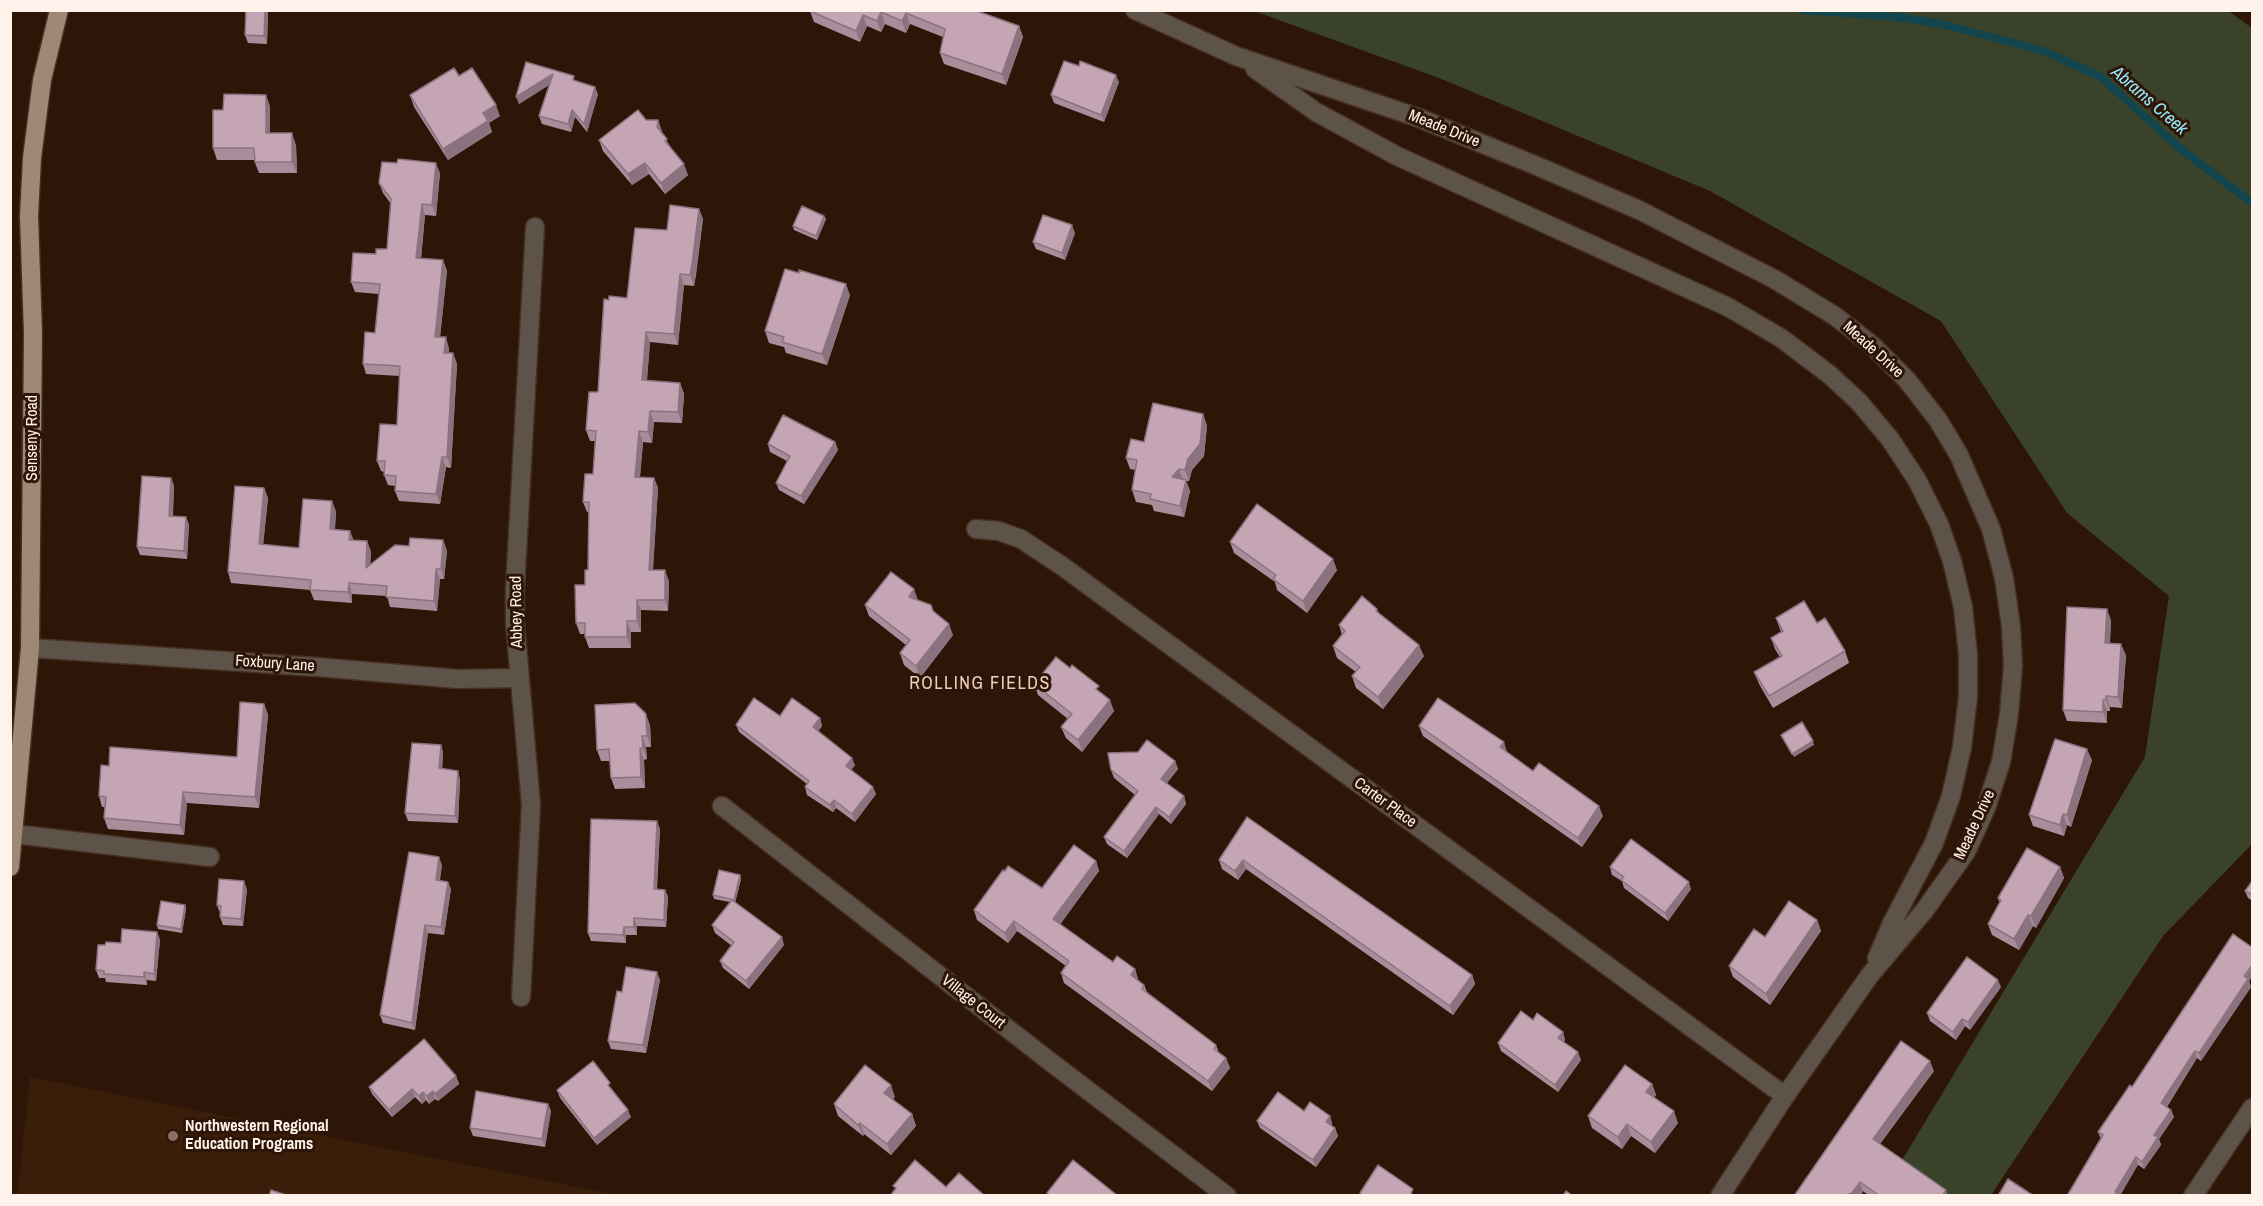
<!DOCTYPE html>
<html>
<head>
<meta charset="utf-8">
<style>
  body { margin:0 }
  #map { position:relative; width:2263px; height:1206px; overflow:hidden; background:#2d1607; font-family:"Archivo Narrow",sans-serif }
  canvas { display:block }
  .frame { position:absolute; inset:0; border:12px solid #fff2ea; pointer-events:none }
</style>
</head>
<body>
<div id="map">
<canvas width="2263" height="1206"></canvas>
<div class="frame"></div>
</div>
<script>
const g = document.querySelector('canvas').getContext('2d');
g.lineJoin = 'round';
function fillPath(path, color) { g.fillStyle = color; g.fill(path, 'evenodd'); }
const shape = rows => new Path2D(rows.map(r => 'M' + r).join(''));
function stroke(path, color, width, dash) { g.strokeStyle = color; g.lineWidth = width; g.lineCap = dash ? 'butt' : 'round'; g.setLineDash(dash || []); g.stroke(path); }
function write(font, color, halo, rows, align = 'center') {
  g.font = font + ' "Archivo Narrow",sans-serif'; g.lineWidth = 6; g.setLineDash([]); g.textBaseline = 'middle'; g.strokeStyle = halo; g.fillStyle = color; for (const [text, x, y, turn = 0] of rows) {
    g.save(); g.translate(x, y); g.rotate((+turn || 0) * Math.PI / 180); g.textAlign = isNaN(turn) ? turn : align; if (halo) g.strokeText(text, 0, 0); g.fillText(text, 0, 0); g.restore();
  }
}
fillPath(shape([
  [30,1077,617,1195,17,1196]
]), '#3b1e0a');
fillPath(shape([
  [2227,10,2252,28,2252,844,2163,936,1991,1195,1881,1195,2145,757,2169,596,2067,513,1941,321,1710,191,1439,78,1254,11]
]), '#3a4329');
stroke(shape([
  [1802,10,1898,17,1946,25,2044,51,2101,77,2177,146,2252,203]
]), '#12454e', 8);
const minor = shape([
  [1135,10,1236,56,1419,118,1537,166,1639,210,1774,279,1835,316,1873,346,1907,380,1938,420,1959,455,1991,529,2004,578,2011,627,2013,666,2009,714,2001,762,1986,808,1966,852,1924,911,1870,975,1785,1096,1720,1196],
  [1255,69,1316,112,1397,156,1728,307,1781,338,1830,375,1859,402,1890,439,1917,480,1939,524,1952,561,1963,607,1968,655,1968,697,1962,747,1951,796,1934,843,1892,923,1877,958],
  [976,529,999,531,1021,539,1062,566,1785,1096],
  [30,648,317,667,458,679,520,678],
  [722,806,1048,1060,1227,1196],
  [14,834,210,857],
  [521,997,531,805,515,623,515,588,535,227],
  [2193,1196,2252,1108]
]);
const major = shape([
  [10,867,30,648,33,334,29,216,32,158,42,80,59,10]
]);
stroke(minor, '#463022', 21);
stroke(major, '#463022', 21);
stroke(minor, '#5d5349', 18);
stroke(major, '#9e8975', 18);
fillPath(shape([
  [268,10,267,44,248,43,245,35],
  [974,10,1019,26,1023,37,1006,85,944,64,940,53,943,37,910,24,906,33,885,24,881,32,867,26,860,42,814,22,810,11],
  [526,62,576,81,598,94,587,132,575,117,571,132,542,124,539,116,549,85,519,104],
  [459,76,500,116,489,123,492,132,448,160,414,107,410,95],
  [1119,82,1104,122,1054,103,1051,95],
  [270,106,270,133,296,145,297,173,259,173,254,160,217,160,213,148,223,110],
  [646,120,658,120,662,133,688,175,665,194,649,174,632,185,603,151,599,140],
  [397,163,440,173,436,216,425,215,421,259,443,260,447,271,440,337,449,348,449,353,453,353,457,364,451,468,446,467,440,504,399,501,395,491,396,486,388,485,384,475,384,472,381,471,377,461,397,425,400,376,366,374,363,364,375,333,379,294,355,292,351,282,376,254,387,249,391,204,383,193,379,183],
  [699,209,703,219,696,275,694,286,684,285,678,345,650,342,647,380,680,383,684,394,682,423,654,422,652,443,643,442,640,477,654,478,658,488,653,570,669,581,668,611,641,610,641,632,631,632,631,648,589,648,585,637,585,634,580,634,576,623,588,570,589,512,587,512,583,502,593,474,595,441,590,441,586,430,627,298,667,230],
  [824,216,826,219,817,240,794,230,793,226],
  [1075,233,1065,260,1036,249,1033,242],
  [799,273,850,295,827,365,786,353,784,347,769,343,765,331],
  [1203,414,1207,426,1204,456,1192,470,1189,481,1186,481,1190,491,1184,517,1154,511,1152,505,1136,502,1132,490,1135,470,1130,469,1126,458,1144,442],
  [835,442,838,450,804,504,779,490,776,483,787,461,770,452,768,444],
  [171,478,174,486,173,516,189,524,187,559,140,555,137,547],
  [264,488,268,498,263,545,299,548,336,511,335,530,350,531,353,540,367,541,371,552,370,564,409,546,443,540,447,551,444,579,440,579,437,611,390,607,387,596,352,594,352,603,314,600,310,590,231,583,228,572],
  [1230,542,1337,570,1307,613,1277,590,1275,582,1234,553],
  [918,600,934,613,953,635,920,678,904,665,900,653,906,645,869,616,865,605],
  [1377,609,1379,613,1424,656,1383,709,1356,688,1352,676,1356,672,1337,658,1333,646,1342,635,1339,625],
  [1776,618,1817,623,1845,651,1849,663,1773,708,1759,684,1754,672,1780,657,1775,649,1771,638,1781,632],
  [2111,620,2110,644,2126,655,2122,708,2110,707,2110,711,2107,711,2107,723,2067,721,2063,710],
  [1034,684,1101,693,1114,711,1082,752,1066,738,1061,727,1068,719,1038,695],
  [264,704,268,715,259,808,187,803,184,835,108,829,104,818,105,807,102,807,99,796,109,766,237,757],
  [780,716,820,718,822,726,818,731,855,765,851,770,876,794,855,822,836,808,833,812,807,795,805,787,807,784,739,732,736,725],
  [650,725,651,747,646,747,647,759,644,760,645,788,615,789,611,778,610,761,601,761,597,750],
  [1419,726,1507,752,1533,771,1603,816,1582,847,1423,736],
  [441,745,443,752,442,769,460,779,458,823,408,821,405,813],
  [2092,760,2071,827,2067,825,2064,836,2033,826,2029,815],
  [1175,761,1178,769,1166,784,1184,796,1186,804,1171,824,1159,814,1127,858,1107,844,1104,837,1135,795,1114,778,1111,770],
  [1247,817,1472,975,1475,984,1453,1015,1246,869,1238,880,1222,869,1219,860],
  [660,829,657,889,665,890,668,897,666,927,637,926,637,935,626,935,626,943,591,941,588,933],
  [1096,861,1099,871,1060,924,1113,962,1135,969,1138,979,1137,980,1144,985,1147,992,1216,1045,1219,1053,1226,1058,1230,1068,1212,1091,1064,983,1061,973,1066,966,1017,931,1008,943,977,920,974,910,1042,888],
  [442,865,440,880,451,889,444,935,428,933,415,1030,383,1023,380,1015],
  [1610,867,1691,889,1668,921,1624,888,1622,881,1612,875],
  [2060,867,2064,878,2036,928,2033,926,2019,950,1992,935,1988,924,2000,903,1998,898],
  [740,875,741,879,735,902,784,945,749,989,723,968,720,961,732,946,715,933,712,925,730,902,714,899,713,895],
  [2253,880,2253,901,2248,898,2245,891],
  [247,889,243,926,223,925,220,917,220,913,217,905],
  [185,905,186,909,182,933,158,929,157,925],
  [1817,920,1821,931,1770,1005,1733,977,1729,966,1765,937],
  [157,932,160,940,156,981,147,980,147,985,106,982,105,978,99,978,96,970,105,945,121,943],
  [2253,948,2253,975,2249,981,2251,987,2201,1061,2197,1058,2167,1107,2171,1110,2174,1117,2159,1139,2161,1145,2144,1169,2101,1139,2098,1132,2132,1087],
  [660,980,646,1053,611,1049,608,1041,622,992],
  [2001,987,1970,1030,1965,1026,1956,1040,1930,1021,1927,1013],
  [1533,1020,1563,1032,1565,1040,1564,1042,1581,1060,1558,1092,1501,1051,1498,1043],
  [1934,1071,1880,1144,1948,1196,1869,1196,1863,1191,1861,1196,1794,1196],
  [456,1076,459,1084,438,1101,435,1099,429,1104,426,1100,422,1104,415,1097,392,1117,372,1094,369,1087],
  [1652,1084,1656,1095,1654,1098,1678,1123,1655,1153,1631,1136,1622,1149,1592,1128,1588,1116],
  [557,1090,612,1090,631,1117,597,1145,560,1098],
  [895,1097,893,1099,912,1114,916,1126,891,1155,864,1134,863,1136,838,1116,834,1104],
  [548,1104,551,1111,545,1147,473,1136,470,1128],
  [1304,1111,1330,1116,1332,1124,1331,1126,1335,1128,1338,1136,1316,1167,1260,1128,1257,1121]
]), '#a98d9b');
fillPath(shape([
  [265,10,268,10,267,44,264,36],
  [881,12,885,24,881,32,877,21],
  [906,13,910,24,906,33,902,21],
  [863,15,867,26,860,42,856,31],
  [1019,26,1023,37,1006,85,1002,74],
  [553,74,555,81,519,104,516,97],
  [1116,75,1119,82,1104,122,1101,115],
  [595,87,598,94,587,132,584,124],
  [266,95,270,106,270,145,266,133],
  [496,105,500,116,489,123,492,132,448,160,443,149,483,113],
  [572,110,575,117,571,132,568,124],
  [658,120,662,131,661,139,657,127],
  [292,133,296,145,297,173,292,162],
  [436,163,440,173,436,216,432,205],
  [645,163,649,174,632,185,628,174],
  [684,164,688,175,665,194,661,183],
  [422,204,425,215,420,269,416,258],
  [699,209,703,219,694,286,690,275],
  [824,216,826,219,817,240,816,236],
  [1072,225,1075,233,1065,260,1062,253],
  [443,260,447,271,439,347,435,337],
  [680,274,684,285,678,345,674,334],
  [846,284,850,295,827,365,822,354],
  [646,332,650,342,646,391,642,380],
  [446,337,449,348,448,364,444,353],
  [453,353,457,364,451,468,447,457],
  [680,383,684,394,682,423,678,412],
  [650,411,654,422,652,443,648,432],
  [1203,414,1207,426,1204,456,1192,470,1189,481,1185,470,1188,459],
  [639,431,643,442,639,487,635,477],
  [835,442,838,450,804,504,801,496],
  [442,457,446,467,440,504,436,494],
  [1179,469,1183,480,1172,477],
  [171,478,174,486,172,523,169,516],
  [654,478,658,488,652,581,649,570],
  [1186,480,1190,491,1184,517,1180,506],
  [264,488,268,498,262,555,259,544],
  [332,501,336,511,334,540,330,529],
  [186,517,189,524,187,559,184,551],
  [350,531,354,541,349,540],
  [443,540,447,551,444,579,441,569],
  [367,541,371,552,370,578,366,568],
  [1333,559,1337,570,1307,613,1303,601],
  [436,569,440,579,437,611,434,601],
  [665,570,669,581,668,611,665,600],
  [349,583,352,594,352,603,348,592],
  [914,589,918,600,909,597],
  [637,600,641,610,641,632,637,621],
  [2107,609,2111,620,2109,655,2105,643],
  [627,621,631,632,631,648,627,637],
  [949,624,953,635,920,678,916,666],
  [2121,644,2126,655,2122,708,2118,697],
  [1419,645,1424,656,1383,709,1378,697],
  [2106,696,2110,707,2110,711,2106,700],
  [1110,700,1114,711,1082,752,1078,740],
  [2103,700,2107,711,2107,723,2103,712],
  [264,704,268,715,259,808,255,797],
  [646,714,650,725,651,747,647,736],
  [820,718,822,726,816,735,813,727],
  [642,736,646,747,647,759,643,748],
  [1813,741,1814,745,1794,757,1792,754],
  [1504,742,1507,752,1504,757,1500,747],
  [441,745,443,752,442,776,439,768],
  [640,748,644,760,645,788,641,777],
  [2087,749,2092,760,2071,827,2067,815],
  [852,758,855,765,849,773,846,766],
  [1175,761,1178,769,1164,787,1161,779],
  [458,771,460,779,458,823,455,816],
  [873,787,876,794,855,822,852,814],
  [183,792,187,803,184,835,180,825],
  [1184,796,1186,804,1171,824,1169,817],
  [834,800,836,808,833,812,830,805],
  [1599,806,1603,816,1582,847,1578,838],
  [1156,807,1159,814,1127,858,1124,851],
  [2063,814,2067,825,2064,836,2060,825],
  [657,821,660,829,656,897,654,889],
  [439,857,442,865,438,887,436,880],
  [1243,860,1246,869,1238,880,1235,871],
  [1096,861,1099,871,1057,929,1053,919],
  [2060,867,2064,878,2036,928,2031,916],
  [740,875,741,879,735,904,734,900],
  [244,881,247,889,243,926,241,919],
  [448,882,451,889,444,935,441,927],
  [1689,882,1691,889,1668,921,1665,913],
  [665,890,668,897,666,927,664,920],
  [185,905,186,909,182,933,181,929],
  [2028,915,2033,926,2019,950,2014,939],
  [634,918,637,926,637,935,634,927],
  [1817,920,1821,931,1770,1005,1766,994],
  [1014,921,1017,931,1008,943,1005,933],
  [425,925,428,933,415,1030,412,1023],
  [624,927,626,935,626,943,623,935],
  [157,932,160,940,156,981,154,974],
  [782,937,784,945,749,989,746,981],
  [2253,964,2253,975,2249,981,2251,987,2201,1061,2199,1053],
  [1135,969,1138,979,1134,985,1131,975],
  [144,972,147,980,147,985,144,977],
  [657,972,660,980,646,1053,643,1045],
  [1472,975,1475,984,1453,1015,1450,1006],
  [1998,980,2001,987,1970,1030,1968,1022],
  [1962,1019,1965,1026,1956,1040,1953,1032],
  [1563,1032,1565,1040,1561,1046,1558,1038],
  [2195,1051,2197,1058,2164,1110,2161,1103],
  [1578,1052,1581,1060,1558,1092,1555,1085],
  [1226,1058,1230,1068,1212,1091,1208,1081],
  [1930,1061,1934,1071,1876,1148,1873,1139],
  [456,1076,459,1084,438,1101,435,1094],
  [1652,1084,1656,1095,1650,1103,1646,1092],
  [891,1085,895,1097,888,1104,884,1093],
  [412,1089,415,1097,392,1117,389,1110],
  [433,1091,435,1099,429,1104,427,1096],
  [423,1092,426,1100,422,1104,419,1096],
  [548,1104,551,1111,545,1147,542,1139],
  [628,1110,631,1117,597,1145,594,1138],
  [2171,1110,2174,1117,2159,1139,2161,1145,2144,1169,2142,1162,2154,1135],
  [1674,1111,1678,1123,1655,1153,1651,1142],
  [912,1114,916,1126,891,1155,887,1144],
  [1330,1116,1332,1124,1329,1130,1326,1122],
  [860,1123,864,1134,863,1136,858,1125],
  [1627,1124,1631,1136,1622,1149,1618,1137],
  [1335,1128,1338,1136,1316,1167,1313,1160],
  [2136,1157,2138,1165,2120,1196,2115,1192],
  [1860,1182,1863,1191,1861,1196,1853,1196,1852,1193],
  [1946,1190,1948,1196,1942,1196]
]), '#8a737e');
const building = shape([
  [246,10,265,10,264,36,245,35,246,10],
  [811,10,974,10,1019,26,1002,74,940,53,945,29,906,13,902,21,881,12,877,21,863,15,856,31,810,11,811,10],
  [1064,61,1079,66,1080,61,1116,75,1101,115,1051,95,1064,61],
  [526,62,574,76,573,80,595,87,584,124,572,110,568,124,539,116,553,74,516,97,526,62],
  [454,68,459,76,472,68,496,105,483,113,488,121,443,149,410,95,454,68],
  [224,94,266,95,266,133,292,133,292,162,255,162,254,148,213,148,213,110,223,110,224,94],
  [638,110,646,120,658,120,657,127,667,139,665,141,684,164,661,183,645,163,628,174,599,140,638,110],
  [398,159,436,163,432,205,422,204,416,258,443,260,435,337,446,337,444,353,453,353,447,457,442,457,436,494,395,491,396,476,384,475,385,461,377,461,380,424,397,425,400,366,363,364,365,332,375,333,380,284,351,282,353,253,376,254,376,249,387,249,391,199,379,183,382,162,397,163,398,159],
  [670,205,699,209,692,264,690,275,680,274,674,334,646,332,642,380,680,383,678,412,650,411,648,432,639,431,635,477,654,478,649,570,665,570,665,600,637,600,637,621,627,621,627,637,585,637,585,623,576,623,575,585,585,585,585,570,588,570,589,502,583,502,585,474,593,474,596,431,586,430,589,392,598,392,604,299,609,300,609,296,627,298,635,228,667,230,670,205],
  [802,206,824,216,816,236,793,226,802,206],
  [1043,215,1072,225,1062,253,1033,242,1043,215],
  [785,269,799,273,799,270,846,284,822,354,782,342,784,337,765,331,785,269],
  [1153,403,1203,414,1200,444,1188,459,1185,470,1179,469,1172,477,1186,480,1180,506,1150,499,1151,494,1132,490,1137,460,1126,458,1131,439,1144,442,1153,403],
  [783,415,835,442,801,496,776,483,790,456,768,444,783,415],
  [142,476,171,478,169,516,186,517,184,551,137,547,142,476],
  [235,486,264,488,259,544,299,548,303,499,332,501,330,529,350,531,349,540,367,541,366,568,395,545,409,546,410,538,443,540,441,569,436,569,434,601,386,597,387,586,349,583,348,592,310,590,311,580,228,572,235,486],
  [1257,504,1333,559,1303,601,1273,579,1276,575,1230,542,1257,504],
  [891,572,914,589,909,597,931,605,933,611,949,624,916,666,900,653,910,640,865,605,891,572],
  [1362,596,1377,609,1376,611,1419,645,1378,697,1352,676,1360,667,1333,646,1345,631,1339,625,1362,596],
  [1804,601,1817,623,1825,618,1845,651,1769,696,1754,672,1782,656,1771,638,1783,631,1776,618,1804,601],
  [2067,607,2107,609,2105,643,2121,644,2118,697,2106,696,2106,700,2103,700,2103,712,2063,710,2067,607],
  [1056,657,1070,668,1072,665,1099,686,1096,689,1110,700,1078,740,1061,727,1072,714,1034,684,1056,657],
  [754,698,780,716,792,698,820,718,813,727,852,758,846,766,873,787,852,814,834,800,830,805,805,787,809,781,736,725,754,698],
  [1438,698,1504,742,1500,747,1533,771,1539,763,1599,806,1578,838,1419,726,1438,698],
  [240,702,264,704,255,797,183,792,180,825,104,818,106,797,99,796,101,765,109,766,110,747,237,757,240,702],
  [635,703,646,714,647,736,642,736,643,748,640,748,641,777,611,778,609,749,597,750,595,705,635,703],
  [1802,722,1813,741,1792,754,1781,735,1802,722],
  [2055,739,2087,749,2067,815,2063,814,2060,825,2029,815,2055,739],
  [1147,740,1175,761,1161,779,1184,796,1169,817,1156,807,1124,851,1104,837,1138,791,1111,770,1108,753,1138,752,1147,740],
  [412,743,441,745,439,768,458,771,455,816,405,813,412,743],
  [1247,817,1472,975,1450,1006,1243,860,1235,871,1219,860,1247,817],
  [591,819,657,821,654,889,665,890,664,920,634,918,634,927,624,927,623,935,588,933,591,819],
  [1631,839,1689,882,1665,913,1621,880,1624,877,1610,867,1631,839],
  [1074,845,1096,861,1053,919,1113,962,1117,956,1135,969,1131,975,1144,985,1142,989,1216,1045,1214,1049,1226,1058,1208,1081,1061,973,1069,961,1014,921,1005,933,974,910,1003,870,1005,871,1008,866,1042,888,1074,845],
  [2027,848,2060,867,2031,916,2028,915,2014,939,1988,924,2001,900,1998,898,2027,848],
  [409,852,439,857,436,880,448,882,441,927,425,925,412,1023,380,1015,409,852],
  [719,870,740,875,734,900,713,895,719,870],
  [219,879,244,881,241,919,220,917,221,906,217,905,219,879],
  [2253,880,2253,895,2245,891,2253,880],
  [732,900,782,937,746,981,720,961,734,942,712,925,732,900],
  [161,901,185,905,181,929,157,925,161,901],
  [1789,901,1817,920,1766,994,1729,966,1754,929,1765,937,1789,901],
  [122,929,157,932,154,974,144,972,144,977,104,974,104,971,96,970,98,945,105,945,106,942,121,943,122,929],
  [2233,934,2253,948,2253,964,2244,976,2248,979,2199,1053,2195,1051,2161,1103,2171,1110,2154,1135,2158,1137,2142,1162,2136,1157,2115,1192,2120,1196,2067,1196,2103,1135,2098,1132,2130,1085,2132,1087,2233,934],
  [1967,957,1998,980,1968,1022,1962,1019,1953,1032,1927,1013,1967,957],
  [626,967,657,972,643,1045,608,1041,617,991,622,992,626,967],
  [1521,1011,1533,1020,1537,1013,1563,1032,1558,1038,1578,1052,1555,1085,1498,1043,1521,1011],
  [424,1039,456,1076,435,1094,433,1091,427,1096,423,1092,419,1096,412,1089,389,1110,369,1087,424,1039],
  [1901,1041,1930,1061,1873,1139,1946,1190,1942,1196,1880,1196,1860,1182,1852,1193,1842,1196,1794,1196,1901,1041],
  [593,1061,610,1083,608,1085,628,1110,594,1138,557,1090,593,1061],
  [865,1065,891,1085,884,1093,912,1114,887,1144,860,1123,858,1125,834,1104,865,1065],
  [1625,1065,1652,1084,1646,1092,1674,1111,1651,1142,1627,1124,1618,1137,1588,1116,1625,1065],
  [476,1091,548,1104,542,1139,470,1128,476,1091],
  [1278,1092,1304,1111,1310,1102,1330,1116,1326,1122,1335,1128,1313,1160,1257,1121,1278,1092],
  [915,1160,946,1187,959,1173,985,1196,890,1196,896,1188,893,1186,915,1160],
  [1073,1160,1118,1196,1050,1196,1047,1193,1073,1160],
  [1378,1165,1413,1189,1411,1193,1414,1196,1363,1196,1360,1193,1378,1165],
  [2008,1179,2034,1196,1998,1196,2008,1179],
  [271,1190,289,1196,269,1196,271,1190],
  [1566,1191,1573,1196,1563,1196,1566,1191]
]);
fillPath(building, '#c5a4b4');
stroke(building, '#8a737e', 1.5);
for (const [x, y, r, color] of [
  [173,1136,6,"#8d6e63"]
]) { const dot = new Path2D(); dot.arc(x, y, r, 0, 2 * Math.PI); g.fillStyle = color; g.fill(dot); stroke(dot, '#2d1607', 2); }
write('16px', '#fff2ea', '#2d1607', [
  ["Meade Drive",1444,129,22],
  ["Meade Drive",1873,350,42],
  ["Senseny Road",33,438,-90],
  ["Abbey Road",517,612,-91],
  ["Foxbury Lane",275,664,4],
  ["Carter Place",1385,803,36],
  ["Meade Drive",1975,825,-65],
  ["Village Court",973,1002,38]
]);
write('bold 16px', '#fff2ea', '#2d1607', [
  ["Northwestern Regional",185,1127],
  ["Education Programs",185,1145]
], 'left');
write('italic 18px', '#94e8f9', '#2d1607', [
  ["Abrams Creek",2149,101,41]
]);
g.letterSpacing = '1.5px';
write('18px', '#efcfbc', '#2d1607', [
  ["ROLLING FIELDS",980,684]
]);
g.letterSpacing = '0px';
</script>
</body>
</html>
